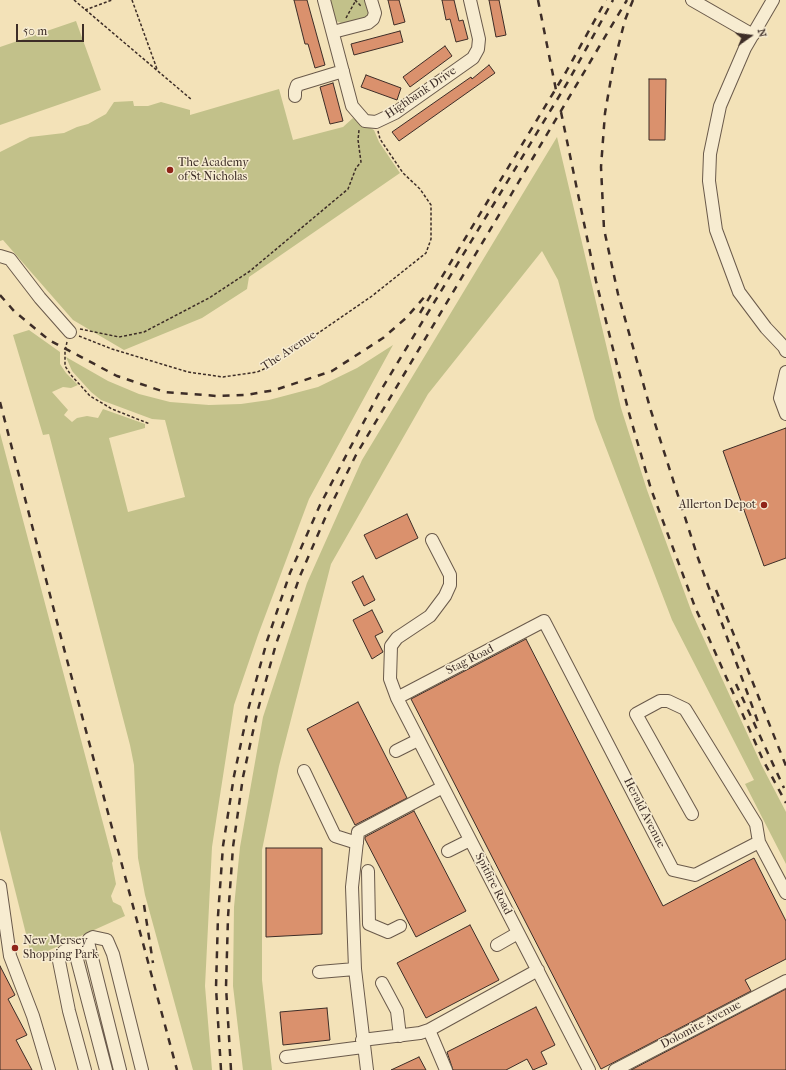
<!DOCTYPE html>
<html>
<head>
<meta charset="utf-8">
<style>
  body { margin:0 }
  #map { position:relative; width:786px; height:1070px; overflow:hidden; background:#f3e2b8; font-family:"IM FELL French Canon",serif }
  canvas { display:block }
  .north { position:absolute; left:730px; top:16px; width:40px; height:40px; -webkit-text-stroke:3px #f7ecd1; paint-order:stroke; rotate:76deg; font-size:11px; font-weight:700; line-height:16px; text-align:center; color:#3d2d27 }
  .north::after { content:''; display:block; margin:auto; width:14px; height:18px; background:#3d2d27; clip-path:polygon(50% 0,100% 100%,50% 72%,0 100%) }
  .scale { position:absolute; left:16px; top:24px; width:68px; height:18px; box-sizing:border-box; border:2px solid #3d2d27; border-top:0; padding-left:5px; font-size:12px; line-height:14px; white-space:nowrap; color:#3d2d27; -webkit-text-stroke:3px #f7ecd1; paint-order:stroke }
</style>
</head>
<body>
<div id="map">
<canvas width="786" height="1070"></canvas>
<div class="north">N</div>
<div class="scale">50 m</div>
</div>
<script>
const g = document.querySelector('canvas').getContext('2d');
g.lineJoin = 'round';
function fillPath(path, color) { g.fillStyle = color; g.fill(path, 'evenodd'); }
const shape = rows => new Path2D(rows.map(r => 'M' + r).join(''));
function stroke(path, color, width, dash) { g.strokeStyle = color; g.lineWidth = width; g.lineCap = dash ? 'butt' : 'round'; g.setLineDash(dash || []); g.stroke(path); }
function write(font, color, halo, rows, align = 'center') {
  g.font = font + ' "IM FELL French Canon",serif'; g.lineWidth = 3; g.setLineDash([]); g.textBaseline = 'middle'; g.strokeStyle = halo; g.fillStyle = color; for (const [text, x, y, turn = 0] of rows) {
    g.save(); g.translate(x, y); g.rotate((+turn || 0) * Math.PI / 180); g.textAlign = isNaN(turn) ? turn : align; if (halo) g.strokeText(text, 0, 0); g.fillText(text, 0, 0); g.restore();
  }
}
fillPath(shape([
  [330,0,368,0,370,17,346,25,336,21],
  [76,21,101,90,0,125,0,47],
  [279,89,293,140,343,127,353,118,374,130,379,142,400,173,249,277,247,289,202,318,124,350,73,320,3,240,0,241,0,152,30,137,64,133,77,127,88,124,106,114,114,102,133,101,134,106,148,106,161,102,190,110,190,115],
  [557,137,621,408,647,490,692,613,762,766,786,812,786,864,745,784,754,780,672,620,595,419,558,280,542,251,428,394,331,564,279,766,262,850,262,980,272,1070,243,1070,233,986,234,907,240,847,263,717,307,583,362,460],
  [29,330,60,352,60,364,66,373,78,385,71,388,63,387,52,392,68,410,64,415,72,422,77,418,87,416,98,418,103,409,145,424,145,428,109,438,128,512,185,497,165,420,152,419,101,400,91,392,72,371,66,357,108,381,139,394,170,402,209,405,241,404,269,400,318,387,357,368,393,345,309,499,258,635,234,705,212,847,205,986,212,1070,193,1070,145,895,138,858,134,765,130,745,49,434,43,435,13,335],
  [0,433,113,861,112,863,116,884,111,896,113,902,121,906,125,916,32,958,0,830]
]), '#c2c18a');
const building = shape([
  [294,0,307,0,325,65,315,68,308,44,305,44,294,0],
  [388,0,399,0,405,22,394,25,388,0],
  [442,0,454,0,459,21,463,20,468,39,456,42,450,19,446,20,442,0],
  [489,0,499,0,506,35,496,37,489,0],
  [400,31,403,42,354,55,351,44,400,31],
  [445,46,452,56,410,87,403,77,445,46],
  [489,65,495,73,399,141,392,132,471,77,472,79,489,65],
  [366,75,401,88,397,100,361,87,366,75],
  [649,79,666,79,665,140,649,140,649,79],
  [333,83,343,121,330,124,320,87,333,83],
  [786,428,786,558,764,566,723,451,786,428],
  [407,514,418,538,376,559,364,535,407,514],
  [363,576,375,600,364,606,352,582,363,576],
  [372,610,383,632,375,636,383,652,372,659,353,620,372,610],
  [526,639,663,906,754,858,786,921,786,959,745,980,751,991,601,1069,411,699,526,639],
  [358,702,407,798,355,825,307,729,358,702],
  [414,811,466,911,416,937,365,839,365,837,414,811],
  [266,848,322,848,322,934,266,937,266,848],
  [470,925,499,980,426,1018,397,963,470,925],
  [0,966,15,995,8,999,27,1035,16,1040,32,1070,0,1070,0,966],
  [786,989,786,1070,631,1070,786,989],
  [536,1007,555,1045,541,1052,547,1064,533,1070,527,1059,506,1070,453,1070,447,1052,536,1007],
  [327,1008,330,1040,283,1045,280,1012,327,1008],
  [419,1057,426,1070,391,1070,419,1057]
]);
fillPath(building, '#da916d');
stroke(building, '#3d2d27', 1);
const minor = shape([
  [324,0,352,106,365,121,376,122,395,113,473,58,478,49,479,39,470,0],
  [692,0,753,35],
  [773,0,745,48,720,106,710,154,709,181,716,230,739,292,766,328,784,347,786,351],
  [333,32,368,23,373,19,375,13,371,0],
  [295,96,295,91,297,85,343,71],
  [0,256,10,259,40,298,70,332],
  [786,372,780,398,786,414],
  [432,540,450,575,450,585,445,596,430,616,397,638,391,646,390,679,397,698,589,1070],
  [397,698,544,621,673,870,695,875,759,842,786,893],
  [396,751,418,740],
  [304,771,335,836,357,843],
  [692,814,636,714,660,701,668,701,685,709,756,824,759,842],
  [448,851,470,840],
  [368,871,369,924,388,932,400,926],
  [0,886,10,956,33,1016,49,1070],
  [88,942,120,1070],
  [497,945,518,933],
  [74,948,64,951,60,956,59,961,69,1011,85,1070],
  [319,972,355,969],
  [382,983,397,1011,400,1036],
  [429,1030,446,1070],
  [362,1040,420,1033,429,1030,538,970],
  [286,1057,363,1047],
  [106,1070,74,948,88,942,89,939,93,937,107,940,113,954,142,1070],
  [367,1070,355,969,352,887,358,832,443,787],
  [615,1070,786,981]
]);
stroke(minor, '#6a5a4b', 14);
stroke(shape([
  [74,0,192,100],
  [132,0,157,69],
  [355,0,361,6],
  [85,10,112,0],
  [346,18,356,0],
  [80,329,119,337,144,332,209,298,250,271,348,189,356,168,361,162,358,140,359,130],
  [79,336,112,349,188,372,223,377,257,372,269,367,372,296,426,253,431,239,431,205,420,189,403,173,380,139,378,131],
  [67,342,65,351,65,366,71,375,90,396,112,409,150,424]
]), '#3d2d27', 1.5, [3, 2]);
stroke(minor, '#f7ecd1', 12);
stroke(shape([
  [538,0,556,90],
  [633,0,625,20,613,67,605,113,601,167,604,229,618,294,651,411,698,558,758,722],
  [561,112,596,281,629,413,651,489,695,607,763,760,786,803],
  [0,295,14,311,49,340,117,376,165,392,217,396,246,395,275,390,332,371,383,338,406,318,427,294],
  [420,313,566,72,606,0],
  [0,402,63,645,177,1070],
  [716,590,786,766],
  [736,684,784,788],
  [144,905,153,963],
  [221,1070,216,988,218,916,223,846,234,776,248,710,267,641,290,573,320,505,378,395,569,80,613,0],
  [231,1070,226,987,228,917,233,847,243,777,257,713,276,644,300,576,329,509,356,455,627,0]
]), '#3d2d27', 2.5, [7, 7]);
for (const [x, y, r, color] of [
  [170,170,4,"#8f2418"],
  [764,505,4,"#8f2418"],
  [15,948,4,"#8f2418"]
]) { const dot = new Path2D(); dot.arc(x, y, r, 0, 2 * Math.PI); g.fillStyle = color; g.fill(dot); stroke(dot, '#f7ecd1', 1.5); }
write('12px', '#3d2d27', '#f7ecd1', [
  ["Highbank Drive",421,93,-34],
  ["The Avenue",289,351,-33],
  ["Stag Road",470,660,-27],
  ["Herald Avenue",644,813,63],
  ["Spitfire Road",493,884,63],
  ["Dolomite Avenue",701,1025,-28]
]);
write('12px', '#3d2d27', '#f7ecd1', [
  ["The Academy",178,163],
  ["of St Nicholas",178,177],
  ["Allerton Depot",756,505,"right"],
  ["New Mersey",23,941],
  ["Shopping Park",23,955]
], 'left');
</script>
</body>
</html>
